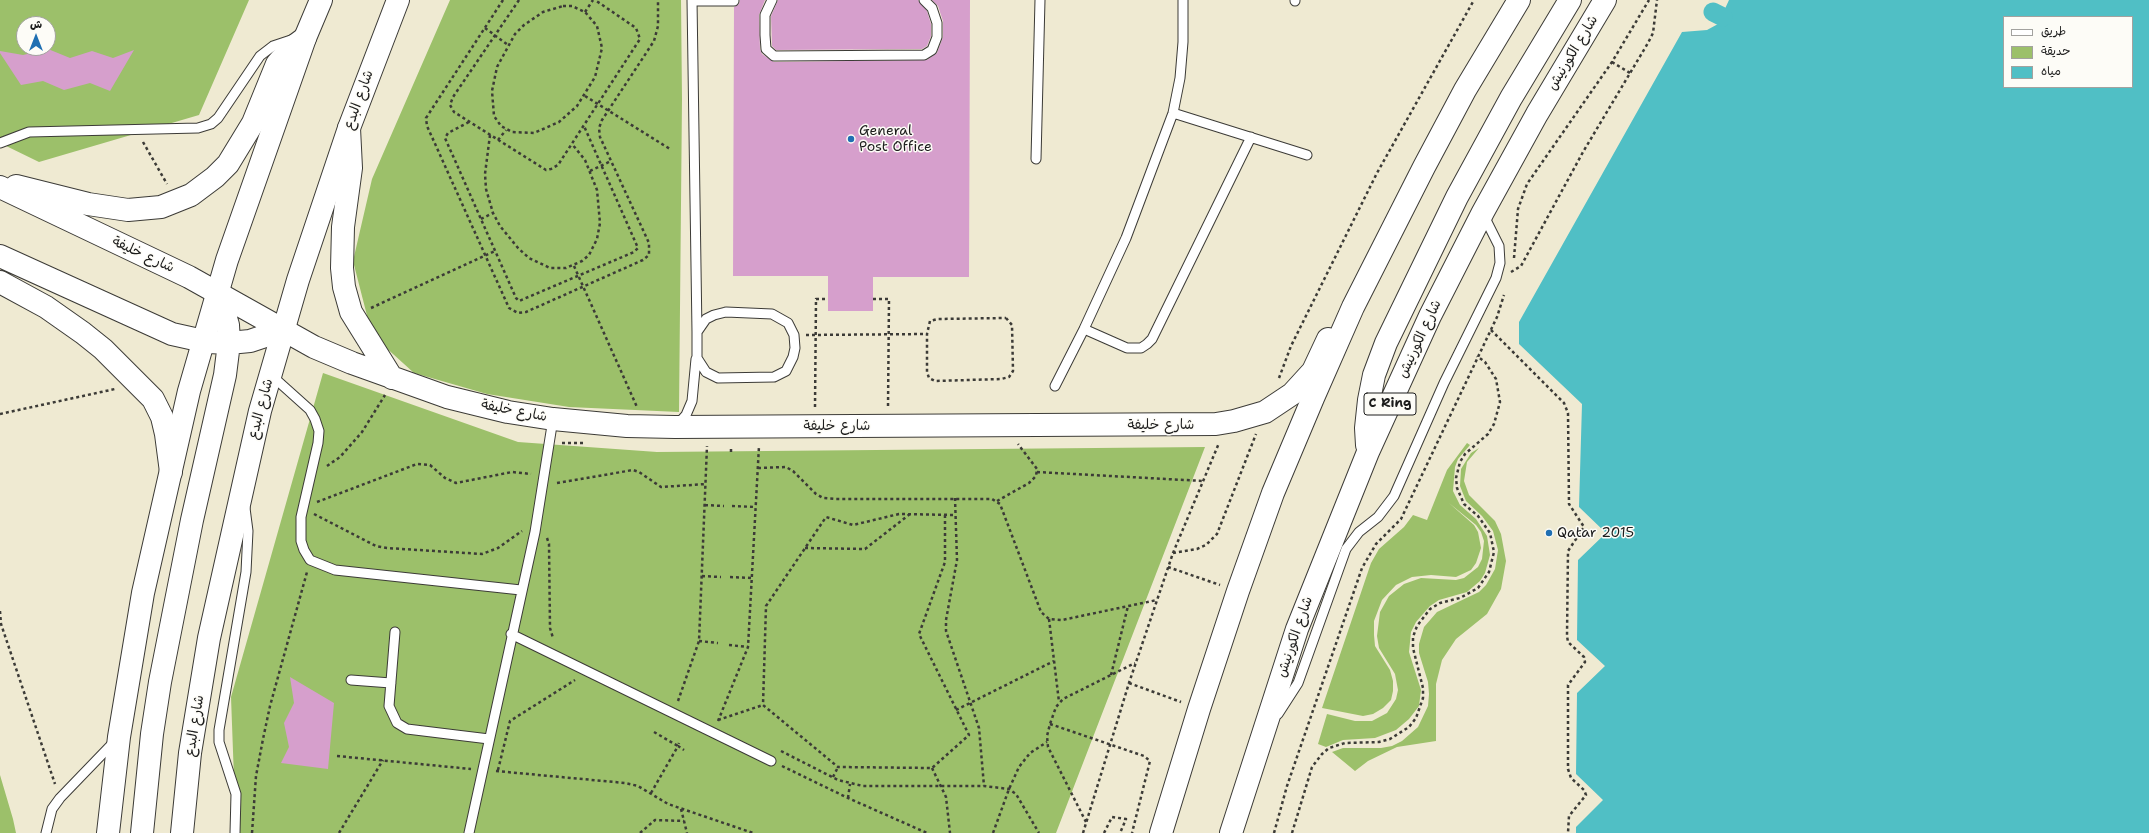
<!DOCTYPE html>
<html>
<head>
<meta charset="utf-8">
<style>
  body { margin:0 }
  #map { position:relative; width:2149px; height:833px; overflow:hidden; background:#efead2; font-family:"Shantell Sans","Playpen Sans Arabic",sans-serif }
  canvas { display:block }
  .legend { position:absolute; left:2003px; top:16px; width:130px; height:72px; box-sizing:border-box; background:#fdfcf7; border:1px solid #a3a29f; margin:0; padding:5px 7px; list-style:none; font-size:12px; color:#1c1c1c }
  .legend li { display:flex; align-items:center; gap:8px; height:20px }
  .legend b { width:20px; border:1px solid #a3a29f }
  .north { position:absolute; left:16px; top:16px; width:40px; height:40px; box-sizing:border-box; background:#fdfcf7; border:1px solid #a3a29f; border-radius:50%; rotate:0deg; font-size:11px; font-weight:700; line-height:16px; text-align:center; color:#1c1c1c }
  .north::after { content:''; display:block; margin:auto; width:14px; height:18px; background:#1f6fb2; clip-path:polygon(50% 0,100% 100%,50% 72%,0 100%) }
</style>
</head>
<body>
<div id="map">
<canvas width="2149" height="833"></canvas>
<ul class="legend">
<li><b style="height:5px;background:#fff"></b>طريق</li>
<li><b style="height:11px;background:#9cc06a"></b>حديقة</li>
<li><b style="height:11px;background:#50bfc5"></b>مياه</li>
</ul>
<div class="north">ش</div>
</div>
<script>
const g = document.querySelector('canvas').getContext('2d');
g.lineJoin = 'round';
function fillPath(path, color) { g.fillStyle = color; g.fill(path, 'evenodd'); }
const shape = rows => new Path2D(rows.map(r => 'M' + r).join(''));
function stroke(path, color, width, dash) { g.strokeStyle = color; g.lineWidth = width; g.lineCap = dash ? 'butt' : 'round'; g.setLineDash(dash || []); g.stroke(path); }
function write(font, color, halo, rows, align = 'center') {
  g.font = font + ' "Shantell Sans","Playpen Sans Arabic",sans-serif'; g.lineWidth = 3; g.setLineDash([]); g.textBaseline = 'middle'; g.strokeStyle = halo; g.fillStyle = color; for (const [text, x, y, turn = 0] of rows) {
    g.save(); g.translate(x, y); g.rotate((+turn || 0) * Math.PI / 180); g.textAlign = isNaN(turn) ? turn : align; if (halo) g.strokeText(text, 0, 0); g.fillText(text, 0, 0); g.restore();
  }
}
fillPath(shape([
  [0,0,249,0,199,115,39,162,0,143],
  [24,24,48,24,48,48,24,48],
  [450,0,681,0,682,99,679,412,569,407,487,394,414,373,372,335,353,261,372,179],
  [323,373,518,442,657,452,1205,447,1056,833,236,833,231,697],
  [1467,443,1470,445,1458,459,1455,467,1453,491,1460,505,1476,519,1487,536,1490,555,1485,573,1480,581,1467,592,1439,600,1430,606,1416,622,1411,632,1409,652,1421,690,1419,706,1409,719,1396,730,1375,738,1343,740,1326,747,1318,744,1327,714,1355,721,1372,721,1387,713,1396,699,1398,690,1395,674,1379,648,1377,636,1380,612,1389,596,1404,584,1421,578,1456,580,1464,578,1478,567,1482,559,1484,541,1481,532,1476,525,1449,503,1474,525,1478,532,1481,548,1476,563,1471,570,1456,577,1431,575,1412,577,1396,585,1382,600,1374,621,1374,635,1375,646,1390,670,1393,681,1393,691,1391,700,1383,708,1373,714,1363,716,1322,708,1371,563,1379,549,1404,527,1413,515,1427,520,1447,470],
  [1479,448,1467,462,1464,481,1469,495,1495,521,1501,534,1506,561,1501,589,1487,614,1456,639,1442,660,1436,684,1436,741,1397,747,1368,761,1355,771,1332,752,1343,748,1381,748,1392,746,1402,741,1418,727,1428,706,1429,694,1428,682,1419,653,1419,644,1424,627,1437,612,1479,592,1486,585,1495,569,1498,550,1493,531,1482,516,1466,501,1460,486,1461,469,1471,453],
  [0,775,13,819,16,833,0,833]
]), '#9cc06a');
fillPath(shape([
  [1729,0,2149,0,2149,833,1576,833,1576,827,1603,800,1576,774,1577,693,1605,666,1577,640,1578,560,1606,533,1579,507,1582,404,1519,344,1519,322,1682,32,1707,30,1718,24],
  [2004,17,2132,17,2132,87,2004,87]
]), '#50bfc5');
stroke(shape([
  [1713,12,1723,17]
]), '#50bfc5', 19);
fillPath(shape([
  [740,0,765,0,759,15,760,49,762,54,774,62,927,60,937,53,943,37,943,21,938,6,932,0,970,0,969,277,873,277,873,311,828,311,828,276,733,276,734,7,739,4],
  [778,0,918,0,927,11,931,24,931,36,927,46,922,49,776,50,772,46,771,16],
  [48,49,70,58,92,51,113,58,134,50,110,91,90,83,64,90,43,81,21,85,0,53,0,51,23,55],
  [290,677,334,703,328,769,281,763,289,747,284,723,294,703]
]), '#d69fcc');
const lane = shape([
  [692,0,697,332],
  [772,0,765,15,765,35,766,49,774,56,924,55,932,50,937,37,937,23,932,8,924,0],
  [692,1,734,1],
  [1295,1,1295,0],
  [1173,113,1307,155],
  [0,143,29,132,198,128,211,124,218,118,260,56,273,46,291,40],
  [1036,159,1040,0],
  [726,312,772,314,788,323,794,335,795,348,793,357,786,371,774,377,718,378,706,372,697,358,697,332,706,319,714,315,726,312],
  [1084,329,1127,348,1141,348,1147,344,1152,339,1251,137],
  [271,375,310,410,315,419,319,431,318,443,301,517,301,541,304,550,310,560,335,570,521,590],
  [1055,386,1084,329,1126,238,1173,113,1180,78,1183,42,1183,0],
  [677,425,686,415,692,401,696,359],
  [395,632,389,706,397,723,407,729,489,739],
  [511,634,771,761],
  [351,680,391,683],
  [1278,714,1298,683,1346,549,1359,532,1378,517,1394,496,1444,383,1496,278,1500,263,1499,246,1483,214],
  [46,833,52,809,60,798,114,742],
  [235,833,236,794,219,742,219,730,246,572,248,531,245,508],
  [469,833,535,532,553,419]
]);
const secondary = shape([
  [108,833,119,737,143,593,189,391,227,260,305,38,321,0],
  [182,833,190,753,209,638,260,411,298,280,349,128,398,0]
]);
const primary = shape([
  [349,128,351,168,343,227,342,268,344,287,351,312,392,378],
  [16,186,88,204,128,210,161,207,191,195,215,177,228,164,253,123,277,64,290,49,305,38],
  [0,187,189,277,314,347,352,363,447,397,508,412,553,419,627,426,675,427,1216,424,1234,421,1265,412,1292,394,1313,371,1328,339],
  [0,256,172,334,208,342,229,343,250,341,283,330],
  [0,282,46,307,83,333,103,349,153,399,162,417,166,434,171,472],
  [142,833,152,734,160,682,192,520,225,375,229,343,228,325,219,294]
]);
const highway = shape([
  [1367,445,1366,428,1369,400,1374,375,1386,343,1457,197,1511,98,1570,0],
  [1161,833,1199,709,1238,591,1273,493,1313,398,1353,307,1424,167,1465,90,1519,0],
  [1231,833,1297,629,1368,452,1430,316,1483,212,1537,114,1605,0]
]);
stroke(lane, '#3c3b37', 11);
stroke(secondary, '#3c3b37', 24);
stroke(primary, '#3c3b37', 24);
stroke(highway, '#3c3b37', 24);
stroke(shape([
  [503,0,426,118,427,126,509,308,518,313,526,312,643,260,649,255,649,243,600,137,599,128,602,120,654,41,658,26,658,0],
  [519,0,453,97,450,105,454,112,546,170,551,169,558,165,640,39,636,28,595,0],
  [563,6,572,6,585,12,597,26,602,48,595,77,577,106,559,122,534,133,512,132,501,126,494,116,492,91,497,67,515,34,524,25,543,12,563,6],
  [585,12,593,0],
  [485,28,508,45],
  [1612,62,1630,73],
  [585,96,670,149],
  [469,122,448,133,445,138,516,298,519,301,634,252,638,248,584,126],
  [490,135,485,174,486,189,493,213,500,226,518,248,529,258,550,268,566,268,582,261,589,255,597,239,600,223,597,190,585,160,572,144],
  [498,140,506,130],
  [143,142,167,184],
  [590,171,611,161],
  [481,219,493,213],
  [1514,258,1518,209,1527,184,1612,62,1649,0],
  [574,266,637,407],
  [1511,272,1521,266,1583,152,1648,43,1653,33,1657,0],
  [873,299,889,299,888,408],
  [371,308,495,251],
  [1006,318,1012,325,1013,371,1009,377,1001,379,935,381,929,378,927,372,927,334,930,321,938,319,1006,318],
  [1491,330,1564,403,1568,413,1569,504,1584,527,1568,551,1567,636,1568,642,1584,657,1585,662,1568,685,1568,769,1571,778,1584,790,1586,795,1569,816,1568,833],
  [806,335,927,334],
  [1279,378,1291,346,1377,173,1474,0],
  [815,407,816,299,828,299],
  [0,414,115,389],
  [562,443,583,443],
  [731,452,731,446],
  [327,466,340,457,362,432,385,395],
  [758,468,786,467,793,471,816,494,823,498,835,499,992,499,1000,504,1041,612,1049,619,1062,620,1157,600],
  [1037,472,1203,481],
  [557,483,633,470,639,472,661,487,706,484],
  [955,498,957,560,946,620,946,631,979,728,984,786],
  [997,501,1029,483,1036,476,1037,469,1018,444],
  [317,502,417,464,430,465,445,478,456,483,512,472,531,474],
  [705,505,724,506],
  [732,506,756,507],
  [314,514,376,546,387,548,482,554,498,548,522,531],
  [945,515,945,562,919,634,969,735,932,768,838,767,763,705,766,606,826,517,853,525,899,514,956,515],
  [547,538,549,544,550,628,553,638],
  [805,548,865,549,910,514],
  [1173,553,1197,549,1206,545,1217,534,1256,434],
  [1168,567,1220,585],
  [702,576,721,577],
  [730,577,752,578],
  [0,611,1,624,55,784],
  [1049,619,1059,702],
  [699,641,718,643],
  [729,645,748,647],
  [1111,675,1128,606],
  [1129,683,1181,702],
  [678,701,699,641,707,446],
  [956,710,1054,661],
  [718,720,763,705],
  [718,721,748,647,759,446],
  [1050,724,1144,756,1150,761,1132,833],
  [654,732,678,746,679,743],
  [781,751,838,780,863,786,984,786,1009,789,1016,794,1039,833],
  [337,756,471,769],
  [782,766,848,798,927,833],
  [932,768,946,797,950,833],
  [498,770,510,721,575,680],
  [496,771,625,783,638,786,668,804,753,833],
  [833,777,838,767],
  [651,793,678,746,684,750],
  [848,798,850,784],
  [681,809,687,833],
  [1086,822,1048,747,1047,736,1050,724,1056,707,1063,699,1135,663],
  [252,833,256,776,263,739,270,706,307,572],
  [339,833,383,760],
  [640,833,655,820,684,821],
  [993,833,1009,789,1019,767,1030,753,1047,742],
  [1083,833,1129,683,1173,553,1219,443],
  [1104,833,1112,817,1126,819,1120,833],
  [1274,833,1287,786,1362,568,1376,544,1401,519,1497,317,1504,295],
  [1292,833,1312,767,1322,754,1329,748,1345,743,1379,742,1390,739,1409,727,1416,718,1423,698,1423,688,1413,648,1413,637,1417,626,1430,609,1440,603,1460,598,1478,588,1489,572,1494,552,1490,533,1478,516,1464,504,1457,488,1456,478,1460,462,1465,454,1488,434,1494,424,1500,402,1496,379,1485,362,1477,356]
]), '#3c3b37', 2.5, [3, 3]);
stroke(lane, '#fff', 9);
stroke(secondary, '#fff', 22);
stroke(primary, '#fff', 22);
stroke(highway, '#fff', 22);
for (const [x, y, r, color] of [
  [851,139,4,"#1f6fb2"],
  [1549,533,4,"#1f6fb2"]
]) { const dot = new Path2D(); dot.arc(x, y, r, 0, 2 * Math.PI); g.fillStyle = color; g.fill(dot); stroke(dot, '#fdfcf7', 1.5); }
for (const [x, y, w] of [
  [1390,404,52]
]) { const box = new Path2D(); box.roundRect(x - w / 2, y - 11, w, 22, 3); g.fillStyle = '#fdfcf7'; g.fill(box); stroke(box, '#1c1c1c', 1); }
write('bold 13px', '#1c1c1c', null, [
  ["C Ring",1390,404]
]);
write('14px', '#1c1c1c', '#fdfcf7', [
  ["شارع الكورنيش",1573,53,-59],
  ["شارع البدع",359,100,-70],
  ["شارع خليفة",143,255,25],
  ["شارع الكورنيش",1420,339,-65],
  ["شارع البدع",261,409,-75],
  ["شارع خليفة",514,411,11],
  ["شارع خليفة",1161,425],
  ["شارع خليفة",837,426],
  ["شارع الكورنيش",1295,637,-71],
  ["شارع البدع",195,726,-81]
]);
write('14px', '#1c1c1c', '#fdfcf7', [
  ["General",859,131],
  ["Post Office",859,147],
  ["Qatar 2015",1557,533]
], 'left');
</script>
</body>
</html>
